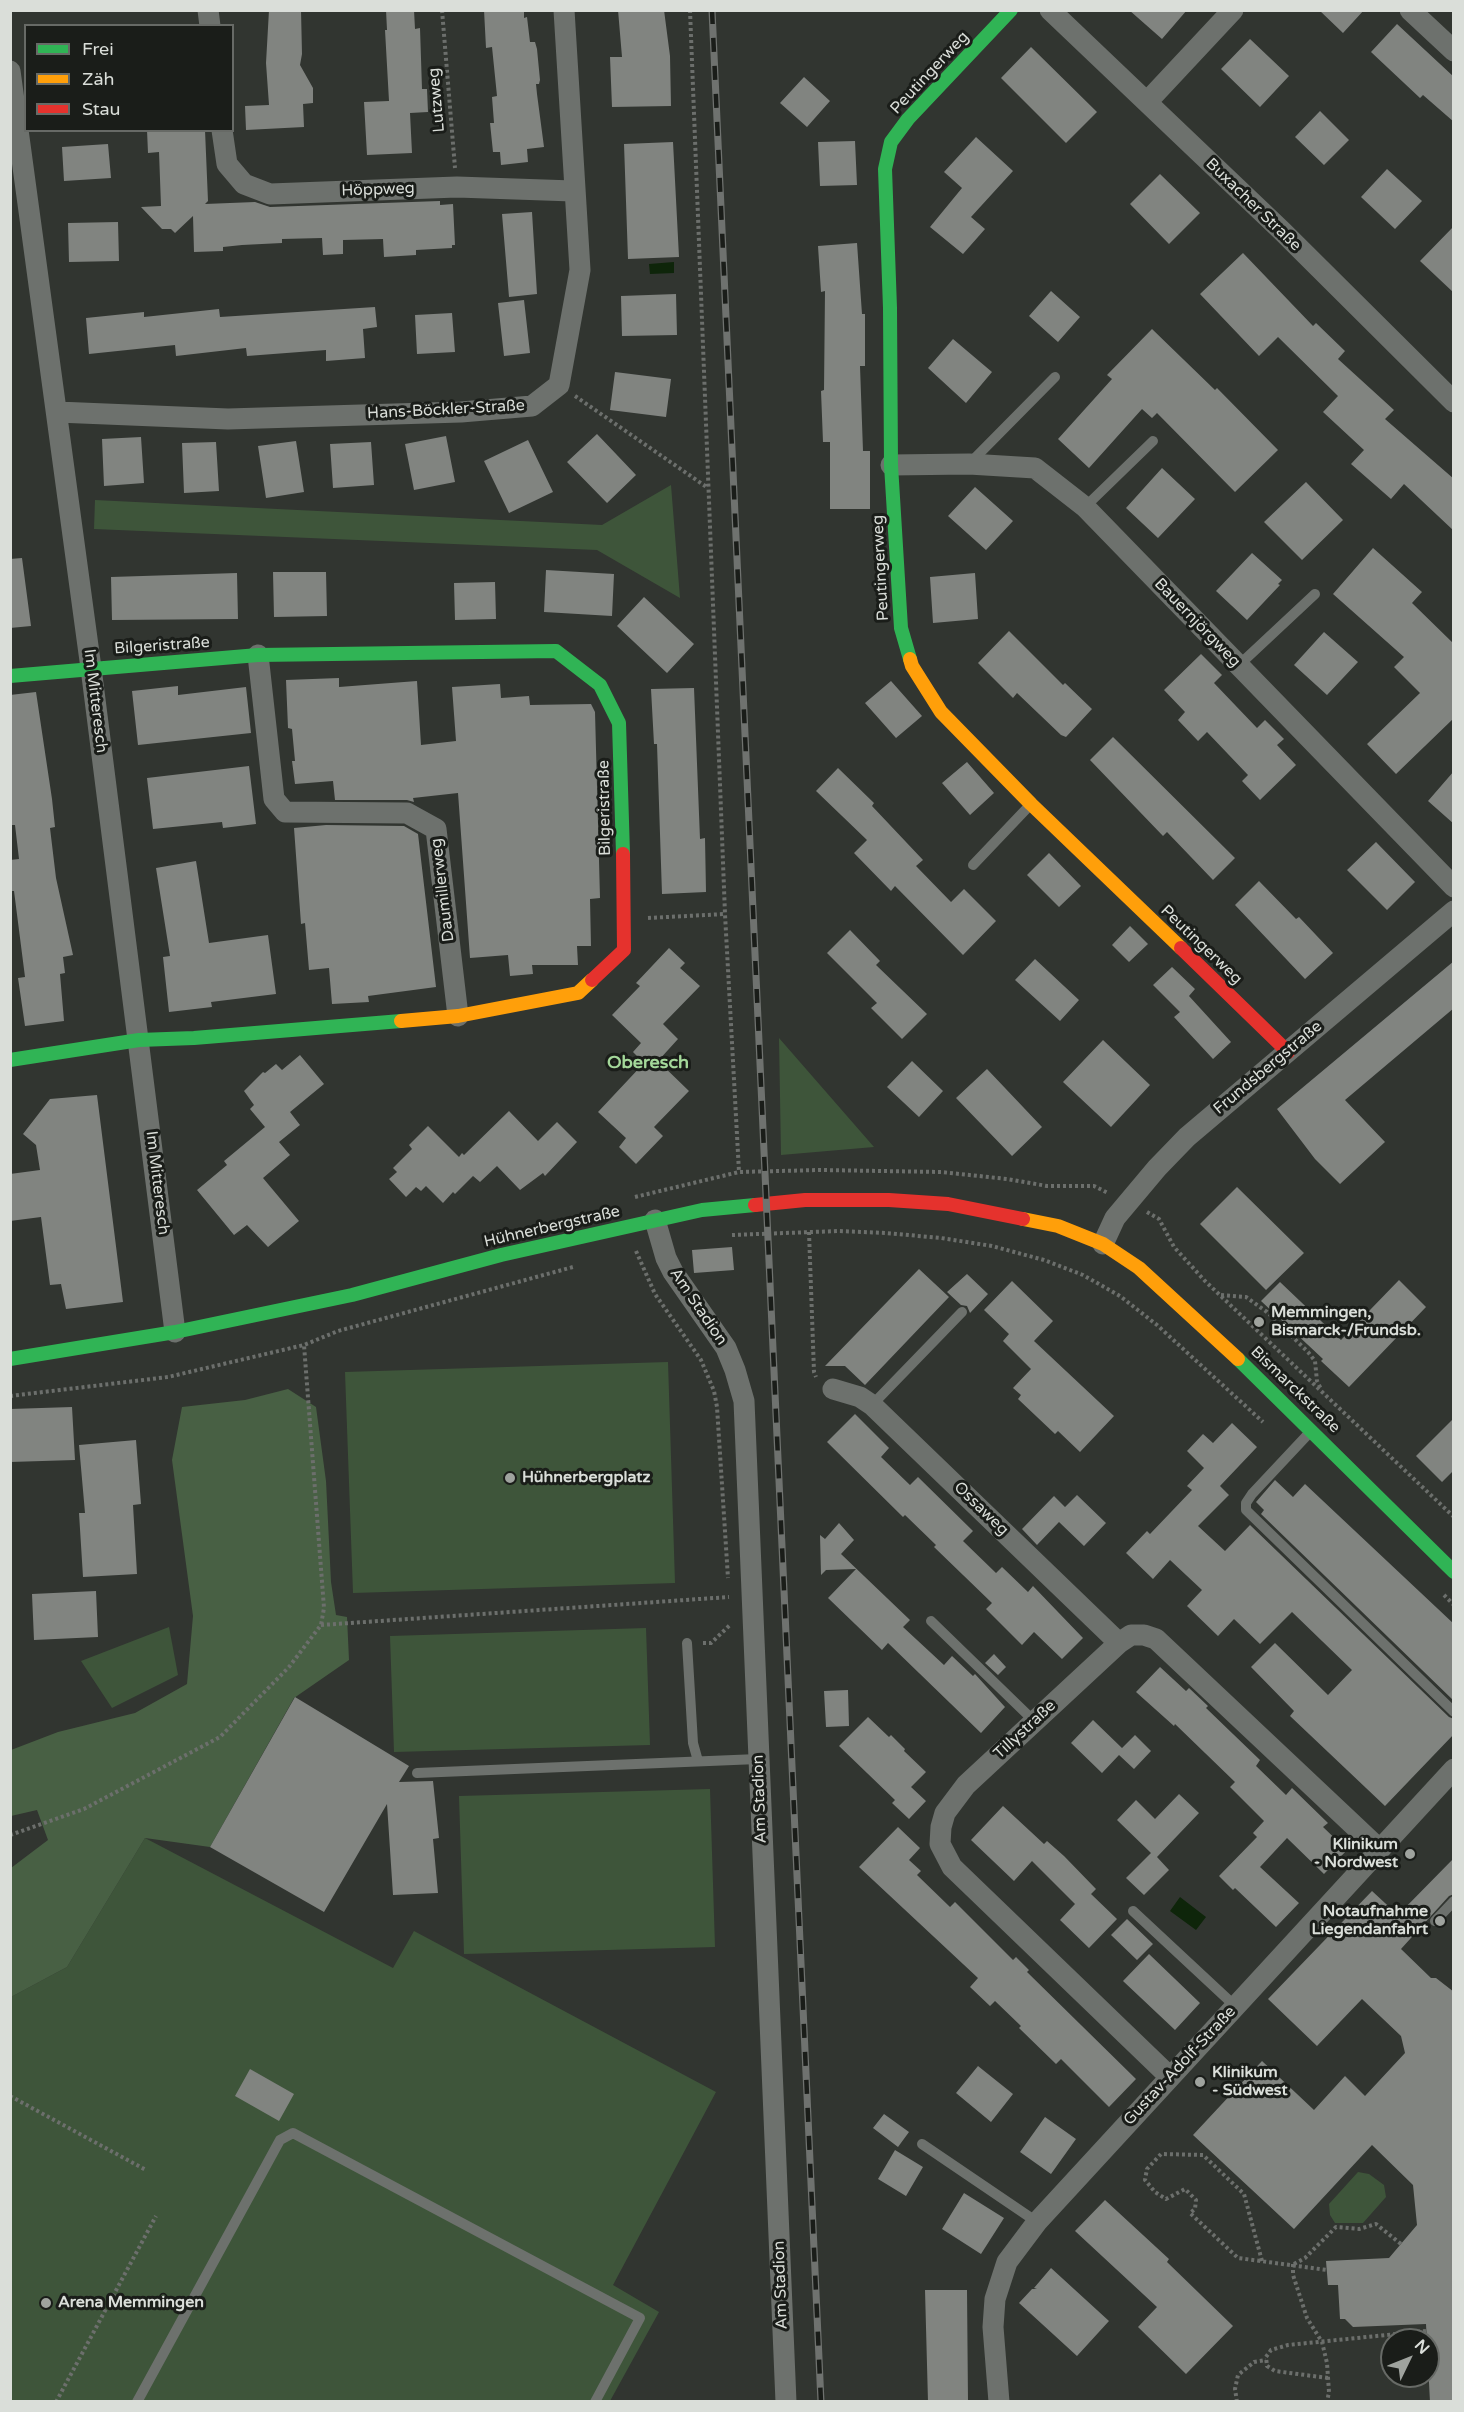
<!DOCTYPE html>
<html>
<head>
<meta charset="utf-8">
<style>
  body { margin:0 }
  #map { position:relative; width:1464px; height:2412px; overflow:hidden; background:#313530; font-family:"Varela Round",sans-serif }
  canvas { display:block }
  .frame { position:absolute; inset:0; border:12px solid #daded9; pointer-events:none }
  .legend { position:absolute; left:24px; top:24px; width:210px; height:108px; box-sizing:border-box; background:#1a1d19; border:2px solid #676a66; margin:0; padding:8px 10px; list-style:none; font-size:18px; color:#daded9 }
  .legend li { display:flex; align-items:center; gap:12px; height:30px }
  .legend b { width:30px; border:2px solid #676a66 }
  .north { position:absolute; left:1380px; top:2328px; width:60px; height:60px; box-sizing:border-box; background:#1a1d19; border:2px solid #676a66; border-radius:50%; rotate:47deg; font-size:16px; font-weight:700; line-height:24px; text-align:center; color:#daded9 }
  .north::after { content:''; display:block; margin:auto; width:21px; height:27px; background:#9fa39e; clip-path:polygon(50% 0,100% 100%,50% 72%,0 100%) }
</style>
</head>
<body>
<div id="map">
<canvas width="1464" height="2412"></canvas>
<div class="frame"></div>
<ul class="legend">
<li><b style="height:8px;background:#30b455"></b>Frei</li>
<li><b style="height:8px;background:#ff9f0a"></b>Zäh</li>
<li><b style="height:8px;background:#e5322d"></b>Stau</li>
</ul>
<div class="north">N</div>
</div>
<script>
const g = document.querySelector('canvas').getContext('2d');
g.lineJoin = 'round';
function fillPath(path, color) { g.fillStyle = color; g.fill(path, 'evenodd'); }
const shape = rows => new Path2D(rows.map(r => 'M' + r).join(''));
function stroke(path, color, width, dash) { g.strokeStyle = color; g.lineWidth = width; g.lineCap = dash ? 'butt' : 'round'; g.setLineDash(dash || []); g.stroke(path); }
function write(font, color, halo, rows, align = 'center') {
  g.font = font + ' "Varela Round",sans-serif'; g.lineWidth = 6; g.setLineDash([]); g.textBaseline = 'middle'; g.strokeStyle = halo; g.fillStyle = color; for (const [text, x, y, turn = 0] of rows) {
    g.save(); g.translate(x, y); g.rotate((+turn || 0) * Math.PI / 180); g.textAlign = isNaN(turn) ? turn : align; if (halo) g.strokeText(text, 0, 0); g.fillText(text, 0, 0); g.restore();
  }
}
fillPath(shape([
  [671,485,680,598,597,550,94,529,95,500,602,525],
  [779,1038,874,1147,781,1155],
  [668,1362,675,1583,353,1593,345,1372],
  [169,1627,178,1675,112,1708,81,1661],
  [646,1628,650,1745,394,1752,390,1636],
  [710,1789,715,1947,464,1954,459,1796],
  [145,1838,393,1968,414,1931,716,2092,613,2285,659,2312,610,2401,11,2402,11,1997,67,1967],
  [1358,2172,1369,2174,1384,2185,1386,2197,1363,2223,1335,2223,1330,2215,1329,2204]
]), '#3e553a');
fillPath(shape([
  [288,1389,316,1407,326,1481,331,1582,336,1615,347,1617,349,1660,294,1698,210,1847,145,1838,67,1967,11,1997,11,1868,48,1840,37,1810,11,1816,11,1750,58,1732,135,1713,187,1684,193,1616,172,1460,182,1407,245,1400]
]), '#486044');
fillPath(shape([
  [674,262,674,273,650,274,649,264],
  [1180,1897,1206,1917,1196,1930,1170,1911]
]), '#0e250a');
fillPath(shape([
  [269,10,301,10,302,54,300,65,313,88,313,103,303,104,304,127,246,130,245,106,269,105,266,63],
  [386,10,414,10,415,29,420,28,422,89,427,89,428,112,410,113,412,153,367,155,364,102,389,101,385,30,387,30],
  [484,10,524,10,524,18,527,17,530,42,535,42,537,49,540,80,539,84,536,84,537,94,544,147,527,149,528,162,501,165,500,152,493,152,490,123,494,123,492,97,497,96,492,47,486,48],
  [618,10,664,10,670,56,671,106,612,107,610,57,622,57],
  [1129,10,1187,10,1162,39],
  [1319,10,1364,10,1343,33],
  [1397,24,1454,77,1454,122,1423,95,1420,98,1371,52],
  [1250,39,1289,76,1260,107,1221,69],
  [1031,47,1097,112,1066,143,1001,78],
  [804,77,830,101,807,127,780,103],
  [1320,111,1349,140,1324,165,1295,137],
  [147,130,205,130,208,201,205,204,255,202,270,207,440,201,440,205,453,204,455,245,452,245,452,248,416,250,416,255,384,257,383,239,343,240,343,254,323,255,322,238,282,239,282,243,242,245,223,247,223,251,194,252,193,216,175,233,171,229,162,229,141,207,161,206,159,152,148,153],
  [976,137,1013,171,971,217,985,229,963,254,930,227,962,188,944,172],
  [855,141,857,185,820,186,818,142],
  [673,142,679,257,628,259,624,144],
  [108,144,111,178,64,181,62,147],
  [1387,169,1422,201,1395,229,1361,197],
  [1160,174,1200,213,1169,244,1130,204],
  [532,212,537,294,509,297,502,214],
  [118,222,119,261,69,262,68,223],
  [1454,226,1454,293,1420,261],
  [857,243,862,314,865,314,865,366,860,366,863,451,870,451,870,509,830,509,830,442,823,442,821,391,824,390,825,291,821,292,818,246],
  [1243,253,1313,326,1316,323,1345,351,1338,359,1394,410,1385,419,1454,479,1454,531,1404,484,1391,499,1351,464,1364,450,1323,412,1338,396,1278,337,1259,356,1200,294],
  [1051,291,1080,317,1058,342,1029,316],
  [676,294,677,335,622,336,621,296],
  [524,300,530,353,504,356,498,303],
  [375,307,377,327,363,329,365,358,326,361,326,350,247,356,246,348,176,356,175,345,89,354,86,318,144,312,144,317,219,309,220,317],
  [452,313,455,352,417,354,415,315],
  [1152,329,1215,390,1217,388,1278,450,1235,492,1157,413,1152,418,1142,409,1089,468,1058,439,1112,379,1107,375],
  [953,339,992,372,966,403,928,368],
  [615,372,671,379,666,417,610,410],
  [597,434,636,475,607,503,567,462],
  [446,436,455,482,414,490,405,444],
  [141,437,144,483,104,486,102,439],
  [528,440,553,492,509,513,484,461],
  [296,441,304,492,266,498,258,446],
  [216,442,219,491,184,493,182,443],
  [371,442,374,485,333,488,330,444],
  [1162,468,1195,499,1158,538,1126,508],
  [1306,482,1343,520,1302,560,1264,522],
  [975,487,1013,521,986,550,948,516],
  [1373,548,1422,592,1412,603,1454,644,1454,718,1396,774,1367,744,1420,693,1394,667,1404,657,1333,594],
  [1252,553,1282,580,1278,584,1280,585,1247,620,1216,591],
  [22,558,31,626,10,628,10,559],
  [546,570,614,574,612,616,544,612],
  [273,572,326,572,327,616,274,617],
  [237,573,238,619,112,620,111,577],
  [975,573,978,619,933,623,930,577],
  [495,582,496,619,455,620,454,583],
  [644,597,694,644,667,673,617,626],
  [1009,631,1063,685,1065,683,1092,709,1066,737,1061,735,1017,693,1013,698,978,663],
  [1324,632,1358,662,1327,695,1294,665],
  [1201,654,1222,675,1214,683,1257,728,1265,720,1284,739,1277,745,1296,765,1260,800,1242,781,1248,775,1207,732,1198,741,1178,720,1185,712,1164,690],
  [339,678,339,687,417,681,421,745,456,741,452,687,500,684,501,698,529,696,530,705,591,704,595,712,600,898,590,899,591,946,577,946,578,965,532,965,533,974,510,976,508,955,470,958,458,793,413,798,414,802,407,800,335,800,333,781,295,784,292,761,295,761,292,729,288,728,286,680],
  [891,681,922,716,896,738,865,703],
  [178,686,178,695,246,687,251,733,138,745,132,691],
  [694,688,700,839,705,838,706,892,662,894,657,744,654,744,651,689],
  [36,692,52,799,55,827,50,828,56,878,73,955,63,957,65,973,60,974,64,1021,25,1026,18,978,25,977,14,891,10,891,10,860,19,859,15,825,10,825,10,695],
  [1113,737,1235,858,1213,880,1167,832,1163,836,1090,760],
  [967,762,994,793,970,815,942,783],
  [249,766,256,824,223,828,222,822,153,829,147,778],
  [838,768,874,803,872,806,923,860,916,866,951,902,964,889,996,921,963,955,895,886,891,891,854,853,867,840,816,791],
  [1454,771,1454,824,1428,801],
  [326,825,404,826,418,834,436,987,368,996,369,1002,332,1004,329,968,309,970,305,923,301,924,294,828],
  [1376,842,1415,882,1387,910,1347,870],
  [1049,853,1081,886,1059,907,1027,875],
  [196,861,209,943,268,935,276,994,211,1002,212,1007,169,1012,163,957,170,956,156,868],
  [1259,881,1296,919,1299,917,1333,953,1305,979,1235,905],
  [1130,926,1148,944,1129,962,1112,945],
  [850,930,880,961,876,965,927,1014,902,1039,871,1008,877,1003,827,953],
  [669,948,685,963,680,968,700,986,663,1024,678,1039,658,1061,689,1091,654,1127,663,1136,636,1164,619,1147,626,1138,598,1112,644,1063,633,1052,641,1043,612,1015,640,986,636,983],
  [1035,959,1079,1000,1060,1021,1015,980],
  [1454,961,1454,1008,1345,1100,1385,1142,1340,1184,1315,1159,1277,1109],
  [1172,967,1195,989,1189,996,1231,1042,1213,1059,1174,1017,1180,1012,1153,985],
  [1103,1040,1150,1085,1111,1127,1063,1082],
  [300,1055,324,1084,290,1112,300,1125,279,1142,290,1155,263,1178,299,1221,268,1247,247,1225,234,1235,197,1190,227,1165,224,1161,265,1127,250,1109,254,1105,244,1091,263,1072,265,1073,276,1064,282,1070],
  [912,1061,943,1091,919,1117,887,1087],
  [987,1069,1042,1127,1012,1156,956,1098],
  [97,1095,123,1302,66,1309,61,1284,50,1285,41,1217,10,1221,10,1174,40,1170,36,1145,23,1134,50,1099],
  [509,1111,538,1141,557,1122,577,1142,545,1176,543,1173,520,1190,497,1166,480,1182,473,1176,455,1194,453,1192,443,1203,426,1186,421,1191,416,1187,406,1197,389,1179,397,1172,393,1168,412,1149,409,1145,428,1126,459,1157,462,1153,464,1155],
  [1237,1187,1304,1253,1266,1290,1200,1224],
  [732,1247,734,1270,694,1273,692,1250],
  [919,1269,949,1297,865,1385,845,1366,825,1366],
  [967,1274,988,1294,970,1313,967,1306,961,1305,947,1292],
  [1399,1280,1426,1307,1349,1387,1321,1361,1323,1359,1261,1301,1280,1282,1341,1340],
  [1012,1281,1053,1321,1034,1341,1114,1416,1080,1452,1058,1431,1055,1434,1018,1399,1021,1395,1013,1388,1031,1369,1003,1341,1009,1334,984,1310],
  [72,1407,75,1460,10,1462,10,1409],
  [855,1414,889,1448,881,1457,910,1485,918,1477,973,1531,963,1541,996,1573,1002,1567,1028,1592,1033,1586,1083,1638,1062,1659,1034,1632,1022,1645,986,1609,992,1603,934,1547,936,1545,905,1515,903,1517,827,1442],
  [1454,1418,1454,1470,1442,1482,1416,1456],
  [1232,1423,1257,1447,1220,1486,1229,1495,1198,1526,1225,1551,1250,1525,1449,1717,1454,1719,1454,1734,1385,1806,1290,1716,1294,1711,1251,1667,1275,1643,1328,1695,1352,1670,1292,1612,1260,1644,1234,1619,1218,1636,1187,1606,1202,1590,1170,1560,1153,1579,1126,1553,1147,1531,1150,1534,1192,1490,1187,1486,1204,1468,1187,1451,1203,1434,1213,1443],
  [136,1440,141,1504,133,1505,137,1574,83,1577,79,1513,85,1513,79,1445],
  [1275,1480,1293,1497,1305,1484,1454,1624,1454,1701,1261,1514,1264,1510,1256,1502],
  [1077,1495,1106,1523,1084,1546,1059,1522,1037,1545,1022,1529,1054,1496,1065,1507],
  [839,1523,854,1540,841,1554,910,1620,903,1627,944,1665,952,1656,973,1676,975,1674,1005,1707,981,1733,888,1643,882,1650,828,1598,856,1569,826,1570,821,1575,820,1535,825,1539],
  [96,1591,98,1637,34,1640,32,1594],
  [994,1654,1006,1667,998,1675,985,1663],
  [1160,1667,1186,1691,1189,1688,1208,1706,1206,1708,1260,1760,1256,1766,1286,1795,1292,1788,1328,1823,1323,1827,1347,1850,1324,1874,1287,1838,1260,1867,1299,1903,1276,1927,1235,1888,1233,1890,1219,1876,1257,1837,1253,1833,1264,1821,1230,1787,1235,1782,1175,1724,1174,1726,1136,1692],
  [848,1690,849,1726,826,1727,824,1691],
  [295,1697,409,1766,399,1782,433,1781,439,1838,433,1839,438,1893,393,1895,387,1804,324,1912,210,1847],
  [868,1717,889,1737,891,1735,905,1749,904,1751,926,1772,911,1787,926,1801,909,1819,892,1803,895,1800,839,1746],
  [1093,1720,1122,1748,1135,1735,1151,1751,1134,1769,1119,1755,1102,1773,1071,1743],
  [1179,1794,1199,1813,1157,1857,1169,1870,1144,1895,1126,1878,1151,1853,1117,1820,1136,1800,1155,1819],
  [1003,1806,1044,1844,1047,1841,1064,1856,1096,1889,1091,1894,1117,1919,1089,1948,1060,1920,1075,1904,1032,1861,1014,1881,971,1840],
  [898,1827,920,1848,909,1860,921,1871,917,1875,950,1907,955,1902,1013,1960,1016,1957,1029,1970,1027,1972,1136,2079,1109,2107,1061,2059,1056,2064,1019,2028,1021,2026,995,2001,990,2006,970,1987,978,1978,859,1867],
  [1454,1858,1454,1894,1449,1896,1401,1949,1431,1978,1436,1978,1454,1992,1454,2402,1430,2402,1426,2324,1353,2327,1345,2319,1340,2319,1338,2285,1328,2285,1326,2261,1389,2258,1417,2225,1413,2185,1372,2145,1294,2229,1193,2135,1262,2061,1314,2110,1345,2076,1365,2096,1405,2053,1401,2036,1362,1999,1317,2046,1268,1999,1372,1891,1398,1915],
  [1127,1919,1153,1944,1137,1960,1111,1935],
  [1149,1954,1200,2003,1175,2030,1123,1981],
  [978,2066,1013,2094,991,2122,956,2093],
  [250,2069,294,2094,279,2121,235,2096],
  [884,2114,909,2132,898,2147,873,2128],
  [1045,2117,1076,2139,1051,2174,1020,2152],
  [895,2150,923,2167,906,2196,878,2179],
  [964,2193,1004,2218,981,2254,942,2229],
  [1105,2200,1169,2259,1167,2262,1233,2326,1186,2374,1138,2327,1157,2307,1075,2231],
  [1051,2268,1109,2321,1077,2356,1019,2303,1032,2289,1037,2289,1034,2288],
  [925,2290,967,2290,968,2402,928,2402]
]), '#818480');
stroke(shape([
  [442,10,455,168],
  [690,10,725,914,739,1172],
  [575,396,708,488],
  [648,918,725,914],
  [635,1197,739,1172,820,1170,941,1172,1007,1179,1047,1186,1094,1186,1108,1193],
  [1147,1212,1159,1219,1174,1247,1205,1281,1454,1517],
  [809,1232,814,1372,816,1377],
  [732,1235,839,1231,886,1233,941,1238,992,1246,1044,1260,1083,1275,1120,1296,1157,1325,1263,1422],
  [636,1251,655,1294,701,1360,714,1391,717,1407,728,1578],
  [1221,1295,1246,1297,1267,1312,1308,1352,1315,1361,1317,1381,1321,1389],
  [10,1396,168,1377,304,1345,338,1331,573,1267],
  [1444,1595,1454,1605],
  [321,1625,729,1597],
  [703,1643,711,1643,730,1625],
  [10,1835,84,1809,220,1737,289,1667,321,1625,324,1608,304,1345],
  [10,2096,146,2170],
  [1262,2261,1244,2194,1203,2155,1161,2154,1147,2169,1145,2180,1155,2192,1166,2199,1185,2189,1196,2200,1195,2209,1190,2213,1238,2258,1327,2270],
  [1293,2264,1293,2275,1307,2318,1322,2342,1327,2363,1329,2392,1327,2402],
  [1294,2264,1305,2258,1336,2227,1359,2229,1376,2224,1401,2244],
  [1328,2378,1275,2371,1267,2366,1266,2357,1271,2350,1288,2345,1426,2331],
  [56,2402,156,2216],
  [1237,2402,1235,2389,1238,2375,1254,2362,1266,2360],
  [1239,2402,1246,2402]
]), '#6c6f6c', 4, [3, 3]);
stroke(shape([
  [969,464,1055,377],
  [1085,507,1153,441],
  [1238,666,1315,594],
  [973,865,1031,804],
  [872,1405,962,1312],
  [1312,1430,1252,1494,1246,1503,1246,1510,1454,1712],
  [931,1621,1034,1721],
  [687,1643,693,1743,698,1761],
  [417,1773,758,1759],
  [1133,1911,1235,2006],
  [1435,1921,1454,1901],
  [922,2144,1037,2222],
  [137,2402,280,2140,293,2133,640,2318,595,2402]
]), '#6d716d', 10);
stroke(shape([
  [208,10,210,26],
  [1050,10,1282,231,1454,402],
  [1410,10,1454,51],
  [10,71,91,668,175,1332],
  [1147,102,1233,10],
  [222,130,227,164,244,184,270,194,457,187,573,191],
  [57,412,228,419,461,412,532,406,559,385,580,270,564,10],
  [891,465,969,464,1035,468,1085,507,1454,887],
  [258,655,274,799,285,812,407,813,436,829,458,1016],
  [655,1220,666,1258,673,1272,726,1348,735,1370,744,1401,786,2402],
  [1103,1244,1115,1218,1157,1168,1187,1137,1454,911],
  [833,1389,860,1397,872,1405,1119,1643],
  [1169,2076,952,1867,940,1844,941,1827,945,1813,966,1785,1119,1643,1131,1635,1144,1635,1156,1639,1379,1849],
  [999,2402,993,2327,995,2299,1007,2262,1037,2222,1454,1769]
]), '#6d716d', 21);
stroke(shape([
  [910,659,901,628,891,465,890,308,885,169,891,142,908,119,1011,10],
  [10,676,258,655,556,651,600,685,619,723,623,854],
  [10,1060,139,1040,194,1038,401,1021],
  [10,1359,175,1332,352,1295,501,1255,702,1210,755,1205],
  [1238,1359,1454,1572]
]), '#30b455', 14);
stroke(shape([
  [910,659,912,666,941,712,1031,804,1181,948],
  [401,1021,458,1016,578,993,592,980],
  [1023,1219,1058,1226,1103,1244,1139,1268,1238,1359]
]), '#ff9f0a', 14);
stroke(shape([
  [1181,948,1288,1052],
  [592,980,624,950,623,854],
  [755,1205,805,1200,889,1200,948,1204,1023,1219]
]), '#e5322d', 14);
const rail = shape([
  [712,10,821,2402]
]);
stroke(rail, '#6f726f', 7);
stroke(rail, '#1a1d19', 4.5, [14]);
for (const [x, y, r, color] of [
  [1259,1322,6,"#9fa39e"],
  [510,1478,6,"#9fa39e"],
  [1410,1854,6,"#9fa39e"],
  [1440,1921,6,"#9fa39e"],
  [1200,2082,6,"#9fa39e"],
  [46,2303,6,"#9fa39e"]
]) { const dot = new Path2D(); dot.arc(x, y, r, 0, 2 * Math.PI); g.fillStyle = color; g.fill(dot); stroke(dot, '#1a1d19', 2); }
write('16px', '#daded9', '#1a1d19', [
  ["Peutingerweg",930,73,-47],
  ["Lutzweg",437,100,-95],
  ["Höppweg",378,190,-2],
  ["Buxacher Straße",1253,205,44],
  ["Hans-Böckler-Straße",446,410,-3],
  ["Peutingerweg",881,568,-93],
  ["Bauernjörgweg",1197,623,46],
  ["Bilgeristraße",162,646,-4],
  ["Im Mitteresch",95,701,83],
  ["Bilgeristraße",605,808,-91],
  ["Daumillerweg",443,890,-97],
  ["Peutingerweg",1201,945,44],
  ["Frundsbergstraße",1268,1068,-40],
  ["Im Mitteresch",157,1183,83],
  ["Hühnerbergstraße",552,1227,-13],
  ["Am Stadion",698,1307,56],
  ["Bismarckstraße",1295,1390,44],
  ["Ossaweg",981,1509,44],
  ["Tillystraße",1025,1730,-43],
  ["Am Stadion",760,1799,-92],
  ["Gustav-Adolf-Straße",1180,2066,-47],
  ["Am Stadion",781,2285,-92]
]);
write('bold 16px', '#daded9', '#1a1d19', [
  ["Memmingen,",1271,1313],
  ["Bismarck-/Frundsb.",1271,1331],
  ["Hühnerbergplatz",522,1478],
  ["Klinikum",1398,1845,"right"],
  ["- Nordwest",1398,1863,"right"],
  ["Notaufnahme",1428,1912,"right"],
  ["Liegendanfahrt",1428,1930,"right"],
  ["Klinikum",1212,2073],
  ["- Südwest",1212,2091],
  ["Arena Memmingen",58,2303]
], 'left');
write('bold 18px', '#a4d89a', '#1a1d19', [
  ["Oberesch",648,1063]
]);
</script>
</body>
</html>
